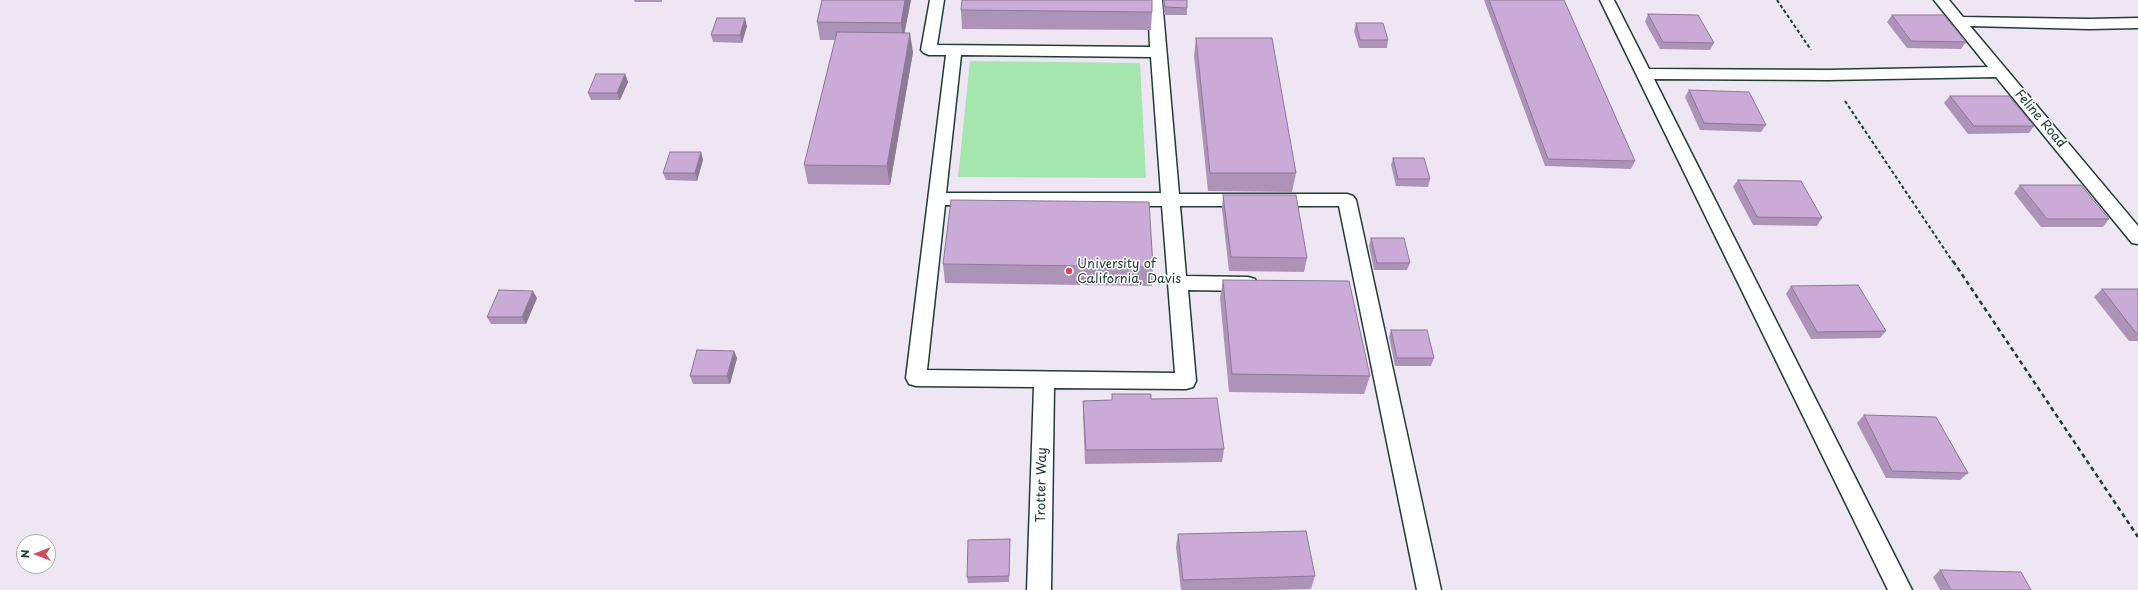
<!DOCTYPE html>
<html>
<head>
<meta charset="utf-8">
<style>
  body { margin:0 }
  #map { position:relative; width:2138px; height:590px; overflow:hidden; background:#fff; font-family:"Playpen Sans",sans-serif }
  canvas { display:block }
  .north { position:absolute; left:16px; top:534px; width:40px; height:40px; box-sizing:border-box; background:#fff; border:1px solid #a5b1ae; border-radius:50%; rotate:270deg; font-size:11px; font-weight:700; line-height:16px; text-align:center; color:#1f3d34 }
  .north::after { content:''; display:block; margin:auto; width:14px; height:18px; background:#d1495b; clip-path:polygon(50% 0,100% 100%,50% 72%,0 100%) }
</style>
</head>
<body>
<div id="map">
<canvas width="2138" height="590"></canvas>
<div class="north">N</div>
</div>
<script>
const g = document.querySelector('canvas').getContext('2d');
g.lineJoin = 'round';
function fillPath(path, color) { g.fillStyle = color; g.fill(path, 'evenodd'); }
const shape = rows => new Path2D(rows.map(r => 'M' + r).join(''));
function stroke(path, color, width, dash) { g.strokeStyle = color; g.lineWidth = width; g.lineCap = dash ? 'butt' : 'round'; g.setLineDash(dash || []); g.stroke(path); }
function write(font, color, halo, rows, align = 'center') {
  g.font = font + ' "Playpen Sans",sans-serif'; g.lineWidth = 3; g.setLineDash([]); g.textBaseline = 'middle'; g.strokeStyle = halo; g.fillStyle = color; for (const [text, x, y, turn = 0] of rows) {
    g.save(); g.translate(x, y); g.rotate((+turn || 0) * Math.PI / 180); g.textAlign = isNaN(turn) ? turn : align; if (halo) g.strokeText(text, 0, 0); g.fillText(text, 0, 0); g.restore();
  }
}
fillPath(shape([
  [0,0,2138,0,2138,590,0,590],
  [24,542,48,542,48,566,24,566]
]), '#efe6f3');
fillPath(shape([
  [970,61,1140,63,1146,178,958,177]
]), '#a5e6af');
const service = shape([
  [930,0,944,0,937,45,1150,47,1148,0,1162,0,1179,194,1347,194,1353,196,1356,200,1441,590,1417,590,1339,206,1180,206,1186,276,1248,277,1255,279,1257,284,1255,289,1248,291,1188,290,1196,381,1193,387,1186,389,1054,388,1051,590,1027,590,1034,387,916,386,909,384,906,378,946,55,929,55,924,53,921,50,930,0],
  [961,55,1151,57,1161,193,946,193,961,55],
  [945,205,1162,206,1175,373,927,370,945,205],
  [1600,0,1614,0,1649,69,1828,70,1988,67,1934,0,1949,0,1963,17,2089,19,2138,18,2138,28,2089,29,1970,26,2138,226,2138,244,2132,243,1996,77,1828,80,1654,79,1912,590,1888,590,1600,0]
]);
stroke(service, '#1f3d34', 3);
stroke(shape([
  [1777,0,1811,50],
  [1845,101,1953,262]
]), '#1f3d34', 2, [3.5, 2.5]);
stroke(shape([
  [1953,261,2138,537]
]), '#1f3d34', 2.5, [4.5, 3.5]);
fillPath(service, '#fff');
fillPath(shape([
  [634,0,662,0,662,2,635,2],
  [911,0,904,33,913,52,890,185,808,184,804,165,835,40,820,40,817,22],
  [1163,0,1187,0,1187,15,1164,15],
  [1484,0,1564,0,1635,161,1631,169,1545,166],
  [961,10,1152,12,1151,30,962,29],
  [1648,14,1714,43,1710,50,1660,49,1645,22],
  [1892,15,1966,42,1961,49,1907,48,1887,22],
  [1356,23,1388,40,1387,48,1359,48,1354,31],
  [747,26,742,43,713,42,711,35],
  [1196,38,1296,173,1292,192,1208,191,1194,56],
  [625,74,628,82,620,100,591,100,588,93],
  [1689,90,1766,125,1761,132,1700,130,1685,97],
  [1950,96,2034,126,2029,133,1968,134,1944,103],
  [701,152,703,160,697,181,666,180,663,173],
  [1393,158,1430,179,1428,187,1396,186,1391,165],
  [1738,180,1822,218,1817,226,1753,225,1733,187],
  [2020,185,2109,219,2103,227,2041,227,2014,193],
  [1223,195,1307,258,1304,272,1229,271,1222,209],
  [1371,238,1410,263,1407,270,1374,270,1369,246],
  [943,264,1153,267,1152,286,945,283],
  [1223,280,1370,376,1364,394,1229,392,1220,298],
  [1791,286,1886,331,1880,338,1811,339,1786,294],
  [2102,289,2138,289,2138,341,2129,341,2094,297],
  [537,298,526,324,491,324,487,317],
  [1391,330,1434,358,1431,366,1395,366,1389,337],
  [734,351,737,358,730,384,693,384,690,376],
  [1112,394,1151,399,1224,449,1222,462,1085,464,1083,414,1083,401,1112,400],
  [1864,415,1968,473,1960,480,1886,478,1857,423],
  [1178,534,1315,576,1311,589,1272,590,1181,590,1176,547],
  [1010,539,1010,546,1009,582,968,583,967,577],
  [1940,570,2031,590,1940,590,1933,577]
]), '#ae93b9');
fillPath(shape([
  [905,0,911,0,903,41,901,23],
  [745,18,747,26,742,43,740,35],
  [910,33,913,52,890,185,887,166],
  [625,74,628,82,620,100,617,93],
  [701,152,703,160,697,181,695,173],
  [533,291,537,298,526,324,522,317],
  [734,351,737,358,730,384,727,376]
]), '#8d7896');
const building = shape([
  [822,0,905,0,901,23,817,22,822,0],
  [962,0,1152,0,1152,12,961,10,962,0],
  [1164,0,1187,0,1187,8,1165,7,1164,0],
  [1489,0,1564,0,1635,161,1548,159,1489,0],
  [1648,14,1698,15,1714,43,1663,42,1648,14],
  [1892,15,1944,15,1966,42,1911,41,1892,15],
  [717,18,745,18,740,35,711,35,717,18],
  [1356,23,1383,23,1388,40,1360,40,1356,23],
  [837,32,910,33,887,166,804,165,837,32],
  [1196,38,1272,38,1296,173,1210,173,1196,38],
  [596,74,625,74,617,93,588,93,596,74],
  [1689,90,1749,92,1766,125,1704,123,1689,90],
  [1950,96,2009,96,2034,126,1974,126,1950,96],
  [670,152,701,152,695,173,663,173,670,152],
  [1393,158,1424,158,1430,179,1398,179,1393,158],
  [1738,180,1801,181,1822,218,1757,217,1738,180],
  [2020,185,2081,185,2109,219,2047,219,2020,185],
  [1223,195,1296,195,1307,258,1231,257,1223,195],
  [951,200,1149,202,1153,267,943,264,951,200],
  [1371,238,1404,238,1410,263,1377,263,1371,238],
  [1223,280,1349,281,1370,376,1232,374,1223,280],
  [1858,285,1886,331,1817,332,1791,286,1858,285],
  [2102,289,2138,289,2138,333,2136,333,2102,289],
  [499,290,533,291,522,317,487,317,499,290],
  [1391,330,1427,330,1434,358,1397,358,1391,330],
  [697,350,734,351,727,376,690,376,697,350],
  [1112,394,1151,394,1151,399,1217,398,1224,449,1086,450,1083,401,1112,400,1112,394],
  [1864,415,1936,417,1968,473,1892,471,1864,415],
  [1306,531,1315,576,1183,580,1178,534,1306,531],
  [1010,539,1009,576,967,577,968,540,1010,539],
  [1940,570,2021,572,2031,590,1951,590,1940,570]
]);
fillPath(building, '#caabd7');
stroke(building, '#8d7896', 1);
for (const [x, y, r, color] of [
  [1069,271,4,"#d1495b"]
]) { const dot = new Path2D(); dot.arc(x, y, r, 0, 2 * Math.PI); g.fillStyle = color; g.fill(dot); stroke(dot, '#fff', 1.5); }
write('13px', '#1f3d34', '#fff', [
  ["Feline Road",2040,119,50],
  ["Trotter Way",1042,485,-89]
]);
write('13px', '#1f3d34', '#fff', [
  ["University of",1077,264],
  ["California, Davis",1077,279]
], 'left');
</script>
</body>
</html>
